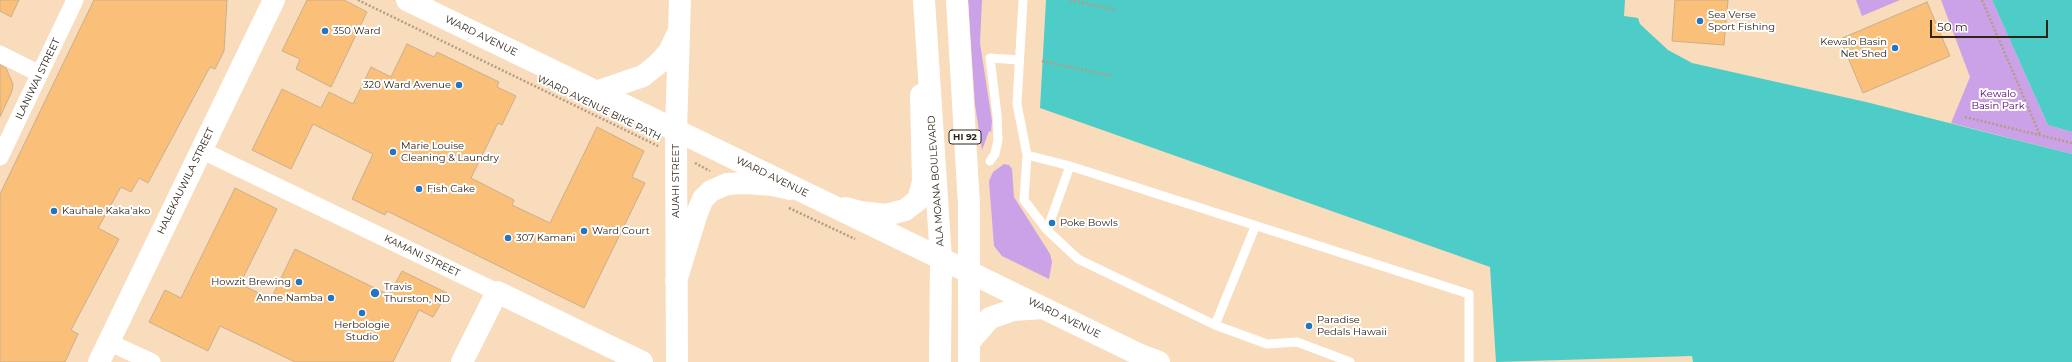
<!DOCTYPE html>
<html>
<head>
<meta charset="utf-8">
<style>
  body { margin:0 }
  #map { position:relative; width:2072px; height:362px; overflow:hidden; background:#f8dcbb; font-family:Montserrat,sans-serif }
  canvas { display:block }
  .scale { position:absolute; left:1930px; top:20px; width:118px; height:18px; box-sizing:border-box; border:2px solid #2f2418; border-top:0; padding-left:5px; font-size:12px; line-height:14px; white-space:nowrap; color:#2f2418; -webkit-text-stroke:3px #fff; paint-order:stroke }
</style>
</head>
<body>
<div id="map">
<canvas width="2072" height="362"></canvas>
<div class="scale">50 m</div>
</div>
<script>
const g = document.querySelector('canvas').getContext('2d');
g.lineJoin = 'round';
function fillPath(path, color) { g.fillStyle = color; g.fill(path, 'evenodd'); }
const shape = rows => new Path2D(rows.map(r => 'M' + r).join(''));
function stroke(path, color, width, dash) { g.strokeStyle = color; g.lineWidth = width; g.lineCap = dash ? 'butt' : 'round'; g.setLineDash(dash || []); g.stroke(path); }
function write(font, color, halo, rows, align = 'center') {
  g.font = font + ' Montserrat,sans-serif'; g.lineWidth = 4; g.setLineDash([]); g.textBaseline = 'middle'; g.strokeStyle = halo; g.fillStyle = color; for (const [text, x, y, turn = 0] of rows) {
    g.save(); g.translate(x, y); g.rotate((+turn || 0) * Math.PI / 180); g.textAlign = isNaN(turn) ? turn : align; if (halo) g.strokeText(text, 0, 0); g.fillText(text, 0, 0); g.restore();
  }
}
fillPath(shape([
  [968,0,982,0,980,43,992,121,991,132,989,131,982,150,975,105],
  [1856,0,1900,0,1862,16],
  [1941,0,1992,0,2048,125,2072,132,2072,154,1951,123,1970,77],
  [1004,164,1009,165,1012,169,1014,197,1050,254,1052,262,1049,279,1002,256,994,246,989,181,993,172]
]), '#cba2e8');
fillPath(shape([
  [1046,0,1625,0,1624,16,1638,18,1640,24,1668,50,1692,63,1866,102,2072,154,2072,362,1693,362,1692,356,1496,362,1490,267,1040,108],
  [1992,0,2072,0,2072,132,2048,125]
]), '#4eccc7');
const building = shape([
  [0,0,19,0,11,17,0,11,0,0],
  [94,0,227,0,224,51,215,69,210,67,148,183,139,178,131,192,121,187,98,228,119,239,71,330,78,334,65,362,0,362,0,194,94,0],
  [307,0,344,0,367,12,331,87,296,69,300,59,282,51,307,0],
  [1675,0,1728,0,1724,45,1672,41,1675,0],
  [1927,2,1950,56,1863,93,1840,39,1927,2],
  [407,44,434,57,437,52,499,82,497,87,516,96,502,125,498,123,471,178,514,200,512,205,550,223,597,127,644,151,632,177,645,183,584,308,387,211,385,215,352,199,373,154,313,124,291,169,252,150,282,89,321,108,329,92,353,104,371,67,391,77,407,44],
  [0,65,6,68,13,84,12,91,0,117,0,65],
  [235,188,277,209,240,284,271,299,295,249,389,295,402,271,447,293,433,317,419,310,393,362,295,362,220,326,208,351,149,322,165,290,181,298,235,188]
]);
fillPath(building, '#fac079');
stroke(building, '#c9ae8e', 1);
stroke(shape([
  [358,0,658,146],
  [1070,0,1116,10],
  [1982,0,2040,135],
  [1042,61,1112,76],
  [1965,117,2072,143],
  [695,163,710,171],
  [789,208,855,239]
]), '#b39c83', 2.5, [2, 2]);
stroke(shape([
  [1023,0,1017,104,1027,155,1024,200,1047,230,1070,166],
  [1027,155,1070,166,1469,294,1469,362],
  [990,161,995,154,998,140,997,115,990,58,1019,60],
  [1047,230,1078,259,1215,325,1255,227],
  [1215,325,1267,344,1297,342,1350,362]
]), '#fff', 9);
stroke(shape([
  [0,54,40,74],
  [201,150,497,292],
  [0,157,75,0],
  [108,342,152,362]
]), '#fff', 17);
stroke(shape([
  [596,92,643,76,658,64,669,52,677,35],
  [845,208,860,212,886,215,905,210,918,200,923,182,921,95],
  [971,273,1138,354,1159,362],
  [676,281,697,213,703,199,711,191,727,184,745,183,773,185,790,189],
  [99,362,274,0],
  [462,362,497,292,642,362],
  [677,362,676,131,680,0]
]), '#fff', 22);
stroke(shape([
  [407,0,971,273]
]), '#fff', 22);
stroke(shape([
  [924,0,941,259,940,362],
  [957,0,969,205,969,362],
  [970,341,990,318,1013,310,1043,308]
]), '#fff', 22);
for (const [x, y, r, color] of [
  [1700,21,4,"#2275c3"],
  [325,31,4,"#2275c3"],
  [1895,48,4,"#2275c3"],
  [459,85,4,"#2275c3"],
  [393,152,4,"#2275c3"],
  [419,189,4,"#2275c3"],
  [54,211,4,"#2275c3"],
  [1052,223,4,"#2275c3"],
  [584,231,4,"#2275c3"],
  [508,238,4,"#2275c3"],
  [299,282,4,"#2275c3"],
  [375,293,5,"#2275c3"],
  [331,298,4,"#2275c3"],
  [362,313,4,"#2275c3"],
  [1309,326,4,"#2275c3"]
]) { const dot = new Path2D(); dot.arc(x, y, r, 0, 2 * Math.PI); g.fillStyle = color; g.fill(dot); stroke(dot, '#fff', 1.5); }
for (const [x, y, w] of [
  [965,137,32]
]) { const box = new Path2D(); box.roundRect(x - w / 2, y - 7, w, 14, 3); g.fillStyle = '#fff'; g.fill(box); stroke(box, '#2f2418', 1); }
write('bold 9px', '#2f2418', null, [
  ["HI 92",965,137]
]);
write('10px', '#2f2418', '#fff', [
  ["Sea Verse",1708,15],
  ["Sport Fishing",1708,27],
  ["350 Ward",333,31],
  ["Kewalo Basin",1887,42,"right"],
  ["Net Shed",1887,54,"right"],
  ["320 Ward Avenue",451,85,"right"],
  ["Marie Louise",401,146],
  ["Cleaning & Laundry",401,158],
  ["Fish Cake",427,189],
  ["Kauhale Kaka'ako",62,211],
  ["Poke Bowls",1060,223],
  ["Ward Court",592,231],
  ["307 Kamani",516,238],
  ["Howzit Brewing",291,282,"right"],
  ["Travis",384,287],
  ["Thurston, ND",384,299],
  ["Anne Namba",323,298,"right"],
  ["Paradise",1317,320],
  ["Pedals Hawaii",1317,332],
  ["Herbologie",362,325,"center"],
  ["Studio",362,337,"center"]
], 'left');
write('10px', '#2f2418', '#fff', [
  ["WARD AVENUE",481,36,26],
  ["ILANIWAI STREET",38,79,-64],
  ["WARD AVENUE BIKE PATH",599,108,26],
  ["WARD AVENUE",772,177,26],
  ["HALEKAUWILA STREET",186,181,-64],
  ["AUAHI STREET",676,181,-90],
  ["ALA MOANA BOULEVARD",936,181,-94],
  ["KAMANI STREET",422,256,26],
  ["WARD AVENUE",1064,318,26]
]);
write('10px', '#500071', '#fff', [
  ["Kewalo",1998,94],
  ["Basin Park",1998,106]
]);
</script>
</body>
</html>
